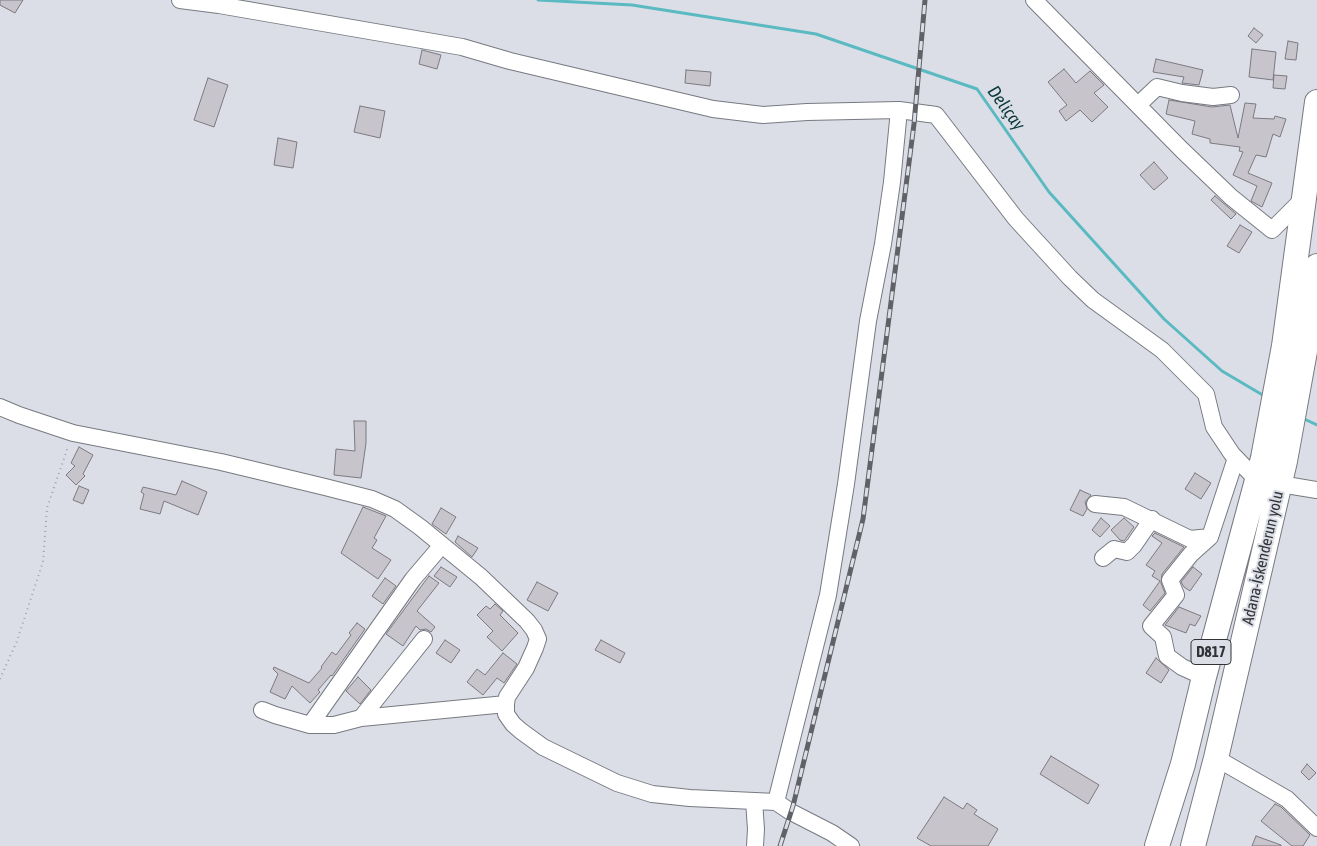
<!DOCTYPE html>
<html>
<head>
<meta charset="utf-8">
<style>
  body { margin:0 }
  canvas { display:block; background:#dbdee6 }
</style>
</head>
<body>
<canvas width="1317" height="846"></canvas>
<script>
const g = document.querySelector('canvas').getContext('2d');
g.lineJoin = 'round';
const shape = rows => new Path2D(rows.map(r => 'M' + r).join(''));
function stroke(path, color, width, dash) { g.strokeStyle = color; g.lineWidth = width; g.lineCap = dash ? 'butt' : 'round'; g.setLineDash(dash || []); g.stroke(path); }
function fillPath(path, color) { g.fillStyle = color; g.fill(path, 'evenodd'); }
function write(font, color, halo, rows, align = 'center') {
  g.font = font + ' "Asap Condensed",sans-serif'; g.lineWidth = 4; g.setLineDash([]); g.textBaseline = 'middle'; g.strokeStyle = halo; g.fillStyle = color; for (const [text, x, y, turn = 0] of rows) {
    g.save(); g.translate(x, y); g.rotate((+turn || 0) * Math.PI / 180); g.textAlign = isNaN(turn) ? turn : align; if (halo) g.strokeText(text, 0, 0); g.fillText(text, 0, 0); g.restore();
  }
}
stroke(shape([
  [538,0,632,5,816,34,977,89,1049,192,1164,319,1222,371,1266,397],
  [1302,418,1317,425]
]), '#5bbac1', 3);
const building = shape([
  [0,0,23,0,15,13,0,5,0,0],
  [1254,28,1263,35,1256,43,1248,36,1254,28],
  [1288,41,1298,43,1296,60,1285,59,1288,41],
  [1252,49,1276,52,1273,80,1249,77,1252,49],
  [422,50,441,55,437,69,419,64,422,50],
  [1156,59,1203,70,1199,85,1182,83,1184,77,1153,72,1156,59],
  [1064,69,1076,83,1090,71,1104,85,1094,93,1108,107,1092,122,1080,110,1066,121,1059,111,1067,105,1048,82,1064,69],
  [686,70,711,72,710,86,685,83,686,70],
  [1274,75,1287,76,1285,89,1273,88,1274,75],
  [208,78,228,85,214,127,194,120,208,78],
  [1169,100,1212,107,1230,105,1238,138,1245,103,1256,104,1253,118,1274,119,1275,116,1286,119,1280,137,1273,134,1266,157,1256,155,1248,173,1272,183,1262,207,1251,201,1257,186,1233,175,1243,152,1239,151,1240,147,1210,143,1210,139,1192,134,1195,121,1166,114,1169,100],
  [360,106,385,111,380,138,354,132,360,106],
  [278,138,297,142,293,168,274,165,278,138],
  [1154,162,1168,178,1154,190,1140,175,1154,162],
  [1215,196,1236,214,1231,219,1211,200,1215,196],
  [1240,225,1252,232,1239,253,1227,246,1240,225],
  [354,421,366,421,366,443,361,478,334,475,336,449,355,451,354,421],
  [79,447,93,455,83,474,85,476,76,485,66,475,75,466,71,463,79,447],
  [1195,473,1211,483,1201,499,1185,489,1195,473],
  [182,481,207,492,198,515,164,501,160,514,140,509,144,494,141,492,143,487,176,495,182,481],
  [79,486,89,490,83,504,73,500,79,486],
  [1080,490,1091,495,1085,502,1087,509,1083,516,1070,510,1080,490],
  [363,507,386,516,374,538,377,540,372,548,391,560,378,579,341,553,363,507],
  [441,508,456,517,446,534,432,524,441,508],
  [1101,518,1110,526,1100,537,1092,530,1101,518],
  [1124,518,1134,527,1124,541,1120,540,1111,530,1124,518],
  [1155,533,1184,547,1162,574,1161,583,1165,593,1150,611,1143,605,1160,581,1152,576,1155,571,1146,565,1162,543,1152,536,1155,533],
  [458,536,478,548,472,557,455,542,458,536],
  [441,567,457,577,450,587,434,576,441,567],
  [1193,567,1202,574,1190,591,1184,587,1181,582,1193,567],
  [429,576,439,583,417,611,435,627,431,632,426,629,420,630,416,626,403,646,386,634,429,576],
  [385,578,396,586,383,604,372,596,385,578],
  [537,582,558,593,548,611,527,600,537,582],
  [495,604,503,611,500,615,518,633,502,651,487,637,493,631,477,615,486,606,490,609,495,604],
  [1179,607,1201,616,1195,626,1190,624,1186,633,1165,625,1179,607],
  [357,623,365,629,332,676,331,675,318,690,320,692,310,703,292,686,285,699,270,692,278,674,273,669,274,667,309,683,322,668,321,667,332,652,336,655,351,635,349,633,357,623],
  [445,640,460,650,451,663,436,653,445,640],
  [601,640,625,653,620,663,595,650,601,640],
  [503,653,517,664,504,683,497,678,483,695,467,682,477,669,485,675,503,653],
  [1156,658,1169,670,1161,683,1146,673,1156,658],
  [358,677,371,690,360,704,346,691,358,677],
  [1051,756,1099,785,1088,804,1040,774,1051,756],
  [1307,764,1316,773,1309,780,1301,772,1307,764],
  [944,797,963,809,967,803,977,810,974,814,998,829,988,846,931,846,917,838,944,797],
  [1275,804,1281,807,1310,835,1303,846,1292,846,1261,821,1275,804],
  [1256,836,1281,845,1281,846,1252,846,1256,836]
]);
fillPath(building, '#c8c4cc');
stroke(building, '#7d7980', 1);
const minor = shape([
  [180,0,219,5,462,47,510,61,713,109,763,115,807,112,899,110,936,115,1016,219,1070,278,1093,300,1162,350,1206,394,1214,427,1232,454,1257,480],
  [1034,0,1182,150,1231,197,1272,230,1303,199],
  [1138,105,1157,87,1182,93,1213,97,1231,95],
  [0,407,19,415,73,433,221,462,325,487,372,499,395,509,420,527,481,577,527,621,534,630,538,639,535,648,526,668,507,697,506,704,506,714,513,724,521,731,543,747,617,783,652,794,690,798,776,802,791,812,832,833,851,846],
  [1280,484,1317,490],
  [1095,504,1124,507,1190,539,1210,537,1236,458],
  [1103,558,1114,549,1127,552,1134,545,1152,519],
  [1204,677,1182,667,1167,656,1163,637,1151,626,1176,595,1170,580,1191,554,1210,537],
  [262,710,275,715,310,725,334,725,361,718,506,704],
  [361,718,424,639],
  [310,725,413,579,442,545],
  [1216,758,1287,799,1317,828],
  [754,801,756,829,755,846],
  [776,802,828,595,846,484,868,321,883,244,892,182,899,110]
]);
const highway = shape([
  [1157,846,1183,764,1204,677,1263,458,1284,346,1317,102],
  [1193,846,1216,758,1285,461,1305,351,1317,266]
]);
stroke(minor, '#777a81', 18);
stroke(highway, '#777a81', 26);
stroke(shape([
  [0,679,17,641,43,562,47,508,68,447]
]), '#9ea0a6', 2, [1, 4]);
stroke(minor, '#fff', 16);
stroke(highway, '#fff', 24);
const rail = shape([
  [780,846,793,806,863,519,914,124,925,0]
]);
stroke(rail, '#616267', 5);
stroke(rail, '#dbdee6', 3, [9]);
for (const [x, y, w] of [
  [1211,652,40]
]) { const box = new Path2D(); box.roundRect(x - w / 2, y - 12.5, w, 25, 4); g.fillStyle = '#dbdee6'; g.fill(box); stroke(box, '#323336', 1); }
write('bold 15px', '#323336', null, [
  ["D817",1211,652]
]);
write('16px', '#323336', '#dbdee6', [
  ["Adana-İskenderun yolu",1263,558,-77]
]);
write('italic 18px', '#0b393c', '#dbdee6', [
  ["Deliçay",1006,108,54]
]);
</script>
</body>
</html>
